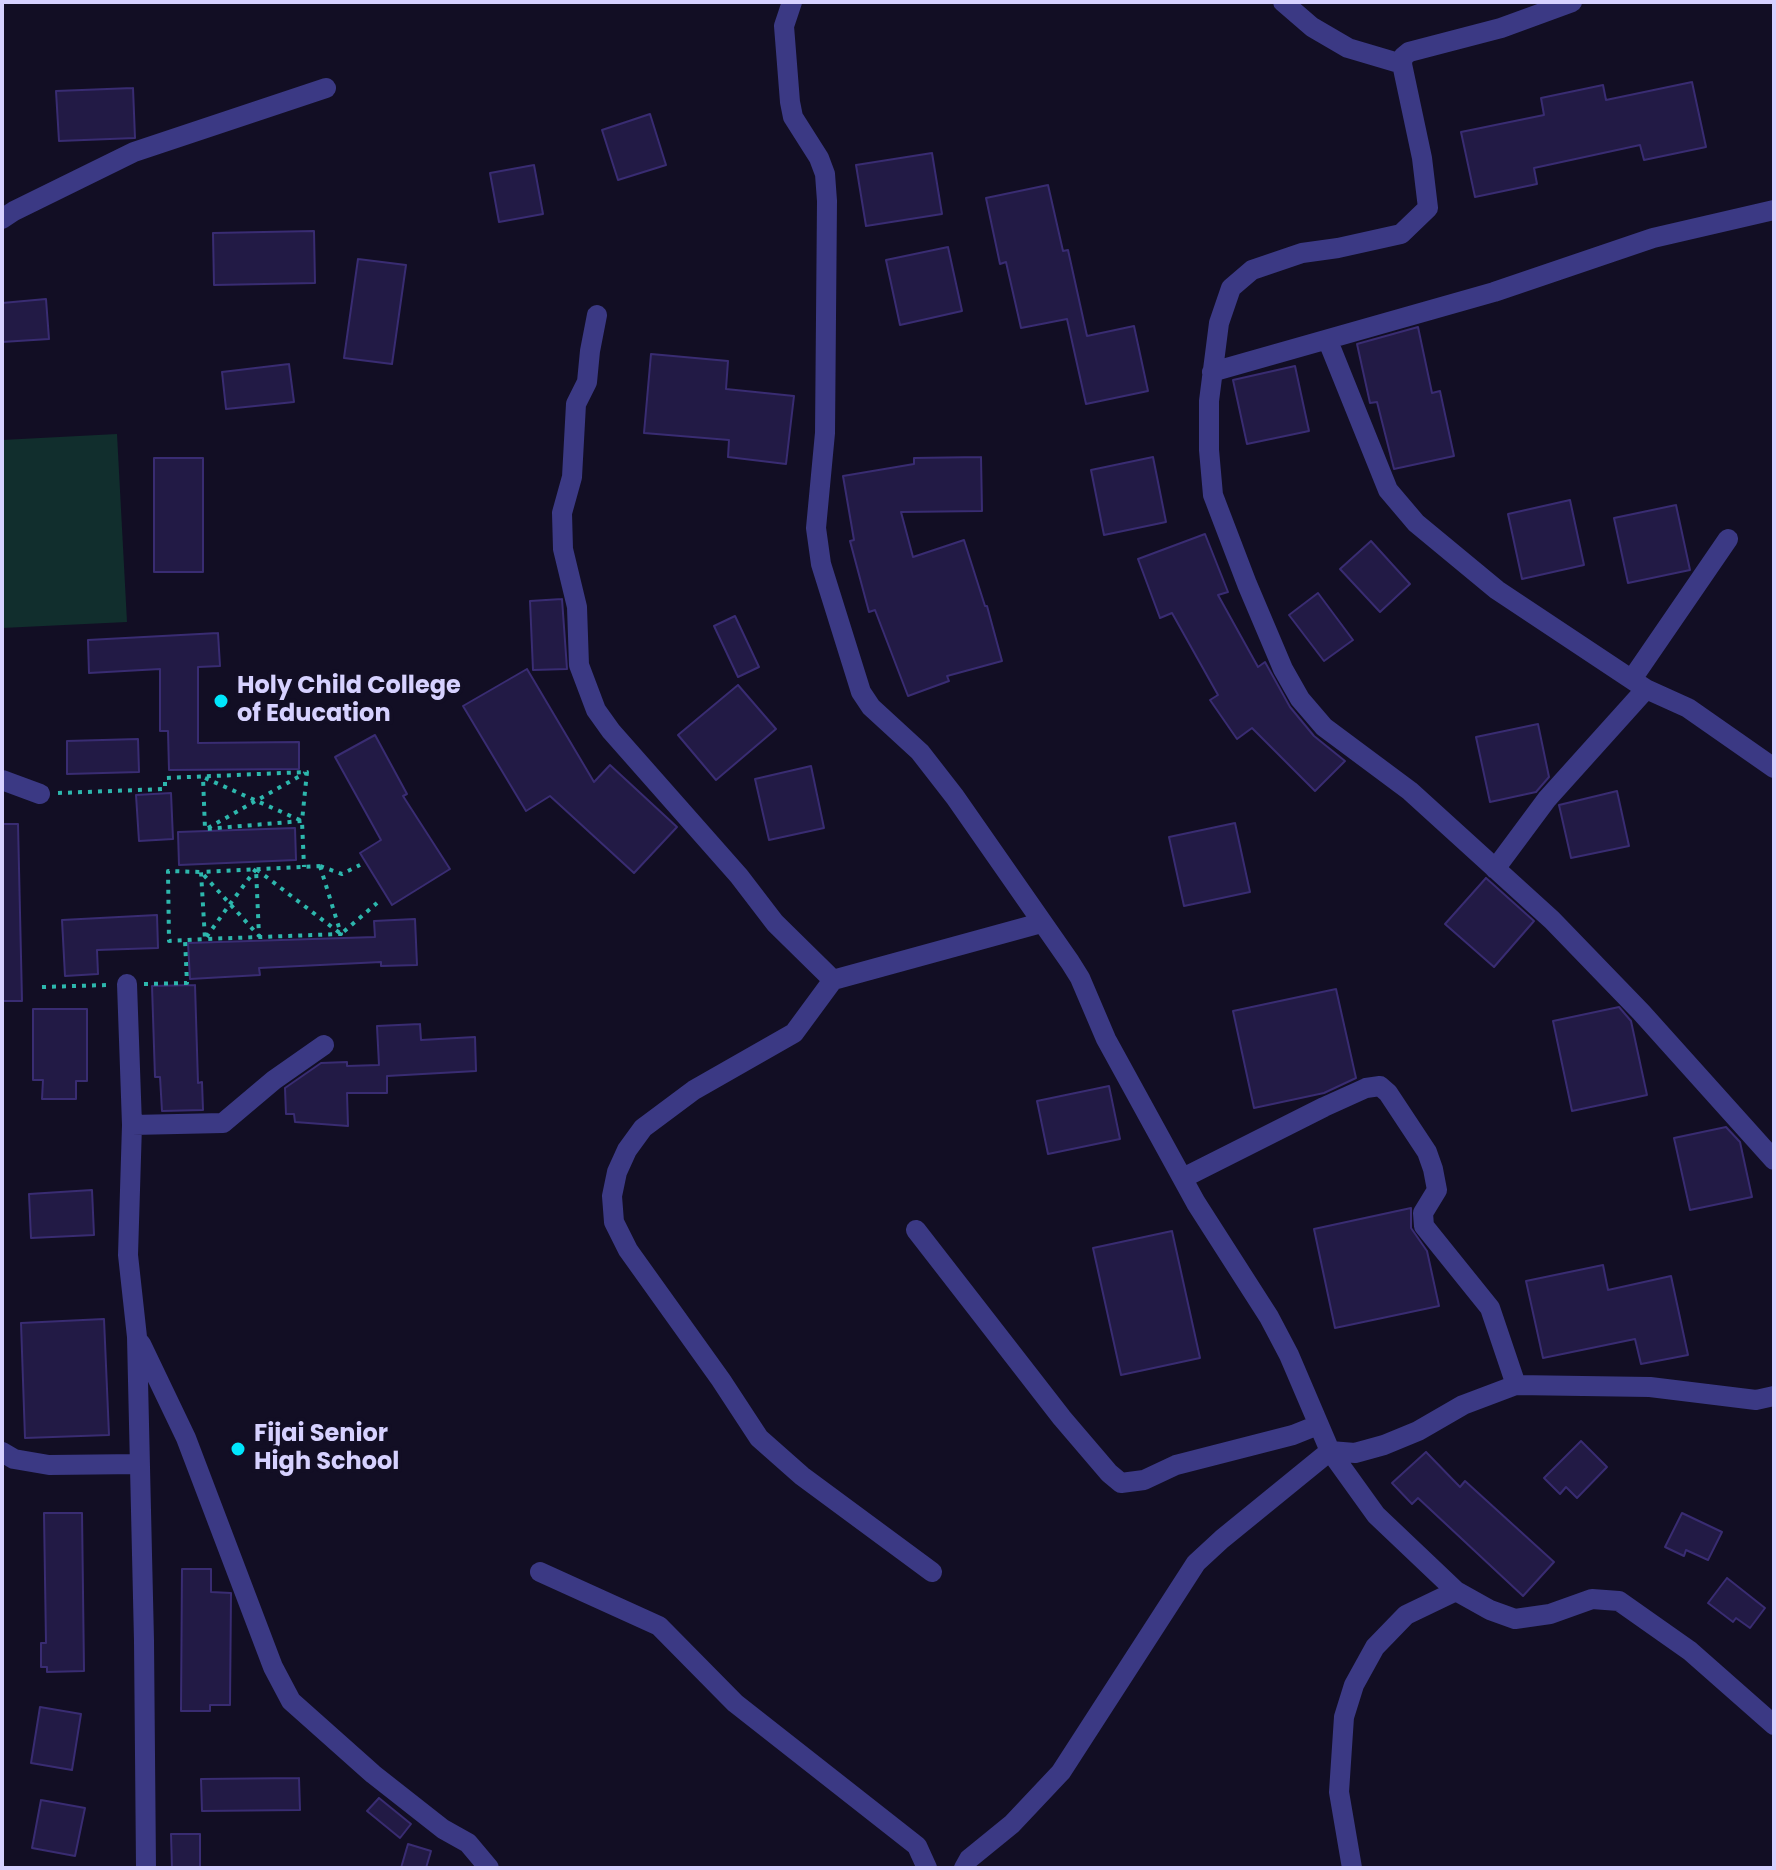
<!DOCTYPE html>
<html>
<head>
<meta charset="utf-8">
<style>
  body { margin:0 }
  #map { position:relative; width:1776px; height:1870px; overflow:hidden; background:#120e24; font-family:Poppins,sans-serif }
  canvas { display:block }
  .frame { position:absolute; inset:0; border:4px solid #d6d1ff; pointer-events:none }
</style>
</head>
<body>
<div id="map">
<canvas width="1776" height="1870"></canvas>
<div class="frame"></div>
</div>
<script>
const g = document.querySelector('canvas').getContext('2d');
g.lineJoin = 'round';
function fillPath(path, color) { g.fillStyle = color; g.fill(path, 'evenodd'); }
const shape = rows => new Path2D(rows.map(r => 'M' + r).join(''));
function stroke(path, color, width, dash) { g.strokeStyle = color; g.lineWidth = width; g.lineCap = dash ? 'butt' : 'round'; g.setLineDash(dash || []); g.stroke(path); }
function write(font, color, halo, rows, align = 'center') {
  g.font = font + ' Poppins,sans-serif'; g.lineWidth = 8; g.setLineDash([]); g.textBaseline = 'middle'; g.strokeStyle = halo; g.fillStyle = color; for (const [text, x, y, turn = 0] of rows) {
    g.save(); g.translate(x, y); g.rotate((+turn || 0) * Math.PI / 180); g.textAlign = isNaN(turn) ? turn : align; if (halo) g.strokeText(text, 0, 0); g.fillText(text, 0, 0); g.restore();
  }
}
fillPath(shape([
  [117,434,127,622,2,628,2,440]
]), '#112e2d');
const building = shape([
  [1692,82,1706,147,1644,160,1640,145,1534,168,1537,184,1475,197,1461,132,1544,115,1541,98,1603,85,1606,100,1692,82],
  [133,88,135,138,59,141,56,91,133,88],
  [650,114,666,165,618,180,602,130,650,114],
  [932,153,942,214,866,226,856,165,932,153],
  [534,165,543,214,499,222,490,173,534,165],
  [1048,185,1063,251,1068,250,1087,336,1134,326,1148,391,1086,404,1067,319,1021,328,1006,262,1000,264,986,198,1048,185],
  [314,231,315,283,214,285,213,233,314,231],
  [948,247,962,311,900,325,886,260,948,247],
  [358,259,406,265,392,364,344,358,358,259],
  [46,299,49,339,2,342,2,303,46,299],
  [1418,327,1432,393,1440,391,1454,456,1394,469,1377,402,1370,403,1357,344,1418,327],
  [651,354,728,361,726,389,794,396,786,464,728,457,729,440,644,433,651,354],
  [289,364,294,402,226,409,222,372,289,364],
  [1295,366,1309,431,1247,444,1233,380,1295,366],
  [981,457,982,511,901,512,913,557,964,540,985,606,987,606,1002,661,947,676,949,681,908,696,875,610,869,612,850,541,854,540,843,476,914,464,914,458,981,457],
  [1153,457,1166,522,1104,535,1091,470,1153,457],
  [154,458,203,458,203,572,154,572,154,458],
  [1570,500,1584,565,1522,579,1508,514,1570,500],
  [1676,505,1690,570,1628,583,1614,518,1676,505],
  [1205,534,1228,592,1218,595,1258,667,1265,662,1290,707,1314,736,1345,761,1315,791,1252,728,1237,739,1210,700,1218,695,1172,613,1160,618,1138,559,1205,534],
  [1371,541,1410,584,1380,612,1340,569,1371,541],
  [1318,593,1353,640,1324,661,1289,615,1318,593],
  [562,599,567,669,533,670,530,601,562,599],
  [735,616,759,667,738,677,714,626,735,616],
  [218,633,220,666,198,667,198,743,299,742,299,769,169,770,168,731,160,731,160,669,89,673,88,640,218,633],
  [527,669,594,782,610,765,677,827,634,873,550,796,526,811,463,706,527,669],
  [738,685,776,729,716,780,678,735,738,685],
  [1538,724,1549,777,1536,792,1490,802,1476,737,1538,724],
  [375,735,407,794,403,796,450,869,392,905,360,853,381,840,335,757,375,735],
  [138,739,139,772,67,774,67,741,138,739],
  [811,766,824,828,769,840,755,779,811,766],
  [1617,791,1629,846,1571,858,1559,805,1617,791],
  [171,793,173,839,139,841,136,795,171,793],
  [1235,823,1250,892,1184,906,1169,837,1235,823],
  [2,824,18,824,22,1001,2,1001,2,824],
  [295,828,296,860,179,865,178,832,295,828],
  [1486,878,1534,921,1494,967,1445,924,1486,878],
  [157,915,158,948,97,950,98,974,65,976,62,920,157,915],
  [415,919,417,965,381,966,381,962,259,968,260,975,190,979,188,943,375,937,374,921,415,919],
  [195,985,198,1083,202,1082,203,1110,162,1111,160,1077,155,1077,152,986,195,985],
  [1336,989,1356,1078,1324,1093,1254,1108,1233,1011,1336,989],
  [1619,1007,1631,1021,1647,1095,1572,1111,1553,1021,1619,1007],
  [33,1009,87,1009,87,1081,76,1081,76,1099,42,1099,43,1080,33,1080,33,1009],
  [420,1024,421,1040,475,1037,476,1071,387,1076,387,1093,347,1093,348,1126,295,1122,294,1114,286,1114,285,1088,321,1063,347,1062,347,1066,379,1065,377,1026,420,1024],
  [1109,1086,1120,1139,1048,1154,1037,1101,1109,1086],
  [1726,1127,1740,1142,1752,1197,1690,1210,1674,1138,1726,1127],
  [92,1190,94,1235,31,1238,29,1194,92,1190],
  [1411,1208,1411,1228,1427,1251,1439,1306,1335,1328,1314,1229,1411,1208],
  [1172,1231,1200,1358,1121,1375,1093,1248,1172,1231],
  [1603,1265,1608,1290,1671,1276,1688,1355,1641,1364,1635,1339,1543,1358,1526,1281,1603,1265],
  [104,1319,109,1435,25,1438,21,1323,104,1319],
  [1581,1441,1607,1467,1577,1498,1566,1487,1560,1494,1544,1478,1581,1441],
  [1426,1452,1460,1487,1465,1481,1554,1562,1523,1596,1418,1498,1412,1504,1392,1483,1426,1452],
  [44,1513,82,1513,84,1671,47,1672,47,1667,41,1667,41,1643,46,1643,44,1513],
  [1682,1513,1722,1532,1708,1560,1686,1550,1684,1556,1665,1547,1682,1513],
  [182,1569,211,1569,211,1592,231,1593,230,1705,210,1705,210,1711,181,1711,182,1569],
  [1727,1578,1765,1608,1750,1628,1736,1618,1733,1622,1708,1603,1727,1578],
  [40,1707,81,1714,72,1770,31,1763,40,1707],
  [299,1778,300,1810,202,1811,201,1779,299,1778],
  [379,1798,411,1824,400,1838,367,1811,379,1798],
  [41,1800,85,1808,75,1856,32,1848,41,1800],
  [171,1834,200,1834,200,1868,172,1868,171,1834],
  [408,1844,431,1851,426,1868,401,1868,408,1844]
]);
fillPath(building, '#221a45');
stroke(building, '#392c72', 2);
stroke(shape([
  [205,778,302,821,304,867],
  [58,793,165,789,165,778,307,772,302,821,205,829,203,777],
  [208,828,305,773],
  [320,866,341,934,205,939,201,872,320,866],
  [320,866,342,874,360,865],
  [256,869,230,904,205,939,169,941,168,871,201,872,259,936,256,869,341,934,377,903],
  [144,984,187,983,185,940],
  [42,987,107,985]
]), '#2db7ad', 4, [4, 6]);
stroke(shape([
  [792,2,784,26,790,102,793,117,819,158,825,174,827,201,825,433,816,528,821,564,861,692,871,707,920,752,955,797,1070,962,1080,978,1106,1039,1196,1203,1269,1317,1289,1355,1330,1451,1376,1515,1456,1591,1490,1610,1515,1619,1550,1614,1592,1599,1619,1601,1690,1651,1774,1725],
  [1283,2,1312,27,1348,48,1402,64],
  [1572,2,1501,28,1409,52,1403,57,1402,64,1422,158,1428,208,1401,234,1338,248,1302,253,1252,270,1231,288,1219,323,1209,401,1209,450,1213,495,1247,584,1283,669,1300,699,1324,727,1410,791,1552,920,1641,1012,1774,1160],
  [2,219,14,211,134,152,326,88],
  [597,315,590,351,587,382,576,404,572,477,562,513,563,549,577,607,579,665,596,710,611,731,739,876,775,923,833,980,1041,923],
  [1328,341,1388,490,1416,523,1497,590,1646,689,1688,708,1774,768],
  [1212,372,1494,292,1653,238,1774,210],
  [1632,679,1728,539],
  [2,780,40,794],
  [1495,869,1547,799,1646,689],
  [833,980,794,1033,694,1090,643,1128,627,1150,617,1172,612,1196,614,1222,628,1250,721,1380,759,1438,802,1476,932,1572],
  [127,984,132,1125,128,1255,137,1337,144,1641,146,1868],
  [132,1125,223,1123,274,1080,324,1045],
  [916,1230,1062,1418,1109,1473,1121,1483,1144,1480,1176,1465,1293,1435,1318,1425],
  [141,1344,186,1438,273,1667,291,1701,373,1774,443,1829,468,1843,489,1868],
  [1516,1385,1650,1387,1756,1400,1774,1396],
  [2,1452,14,1459,49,1465,140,1464],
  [540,1572,659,1626,735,1703,917,1846,927,1868],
  [964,1868,969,1859,1012,1824,1061,1772,1196,1563,1222,1539,1330,1451,1355,1453,1384,1445,1418,1431,1463,1405,1516,1385,1490,1308,1424,1226,1423,1213,1437,1190,1433,1169,1427,1152,1388,1093,1380,1086,1366,1088,1324,1107,1183,1178],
  [1352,1868,1339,1792,1344,1717,1354,1685,1375,1647,1406,1615,1456,1591]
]), '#3b3984', 20);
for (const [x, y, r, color] of [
  [221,701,8,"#00e6fc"],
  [238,1449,8,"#00e6fc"]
]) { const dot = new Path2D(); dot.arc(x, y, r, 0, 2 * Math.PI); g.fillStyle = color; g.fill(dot); stroke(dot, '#120e24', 3); }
write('bold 24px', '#d6d1ff', '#120e24', [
  ["Holy Child College",237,687],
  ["of Education",237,715],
  ["Fijai Senior",254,1435],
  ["High School",254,1463]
], 'left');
</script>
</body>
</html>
